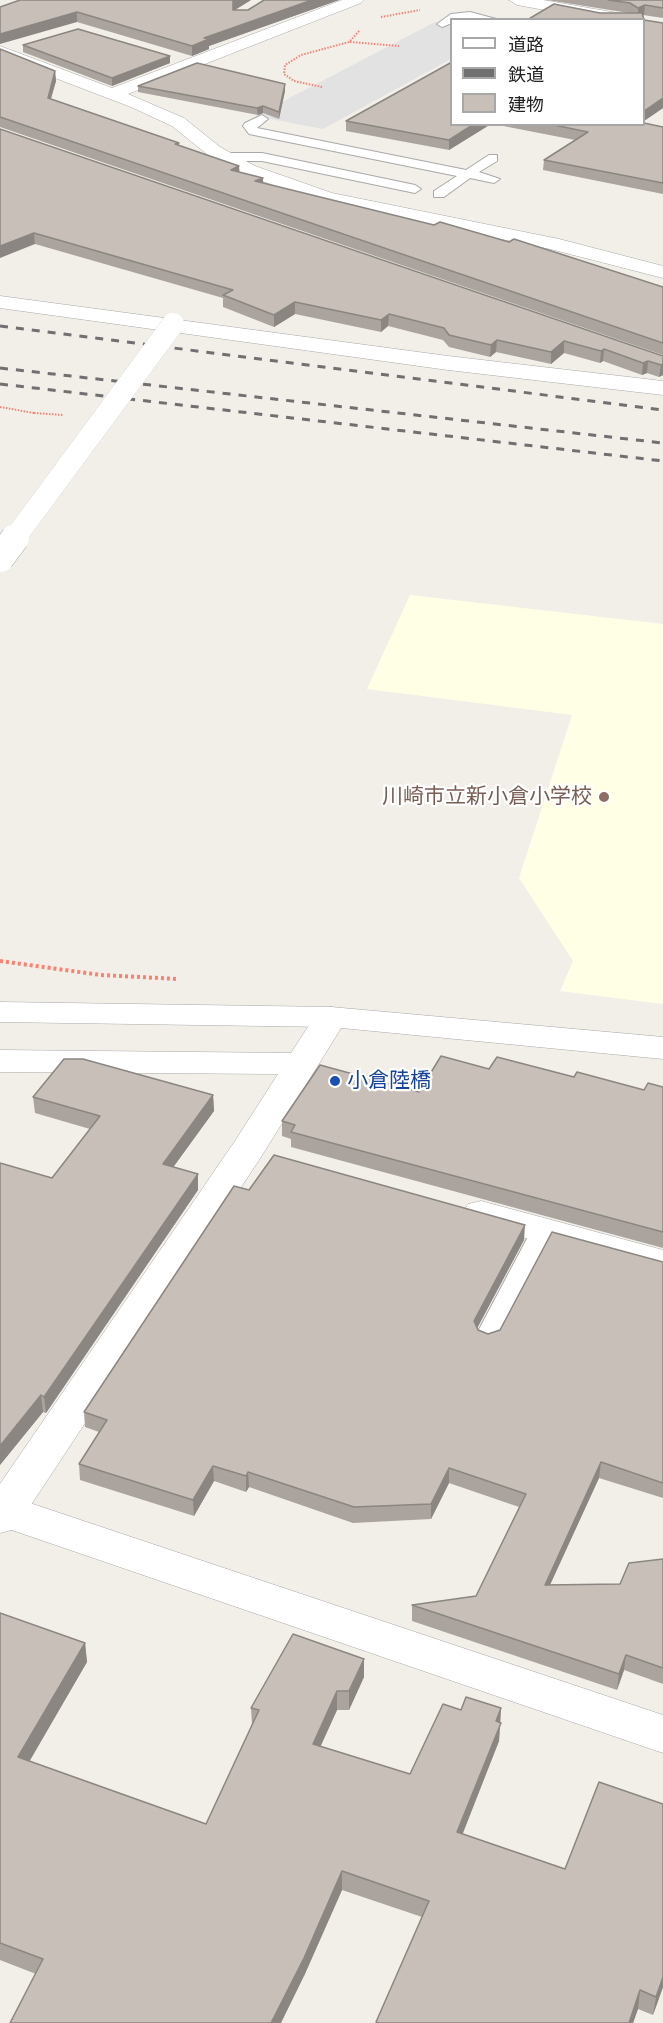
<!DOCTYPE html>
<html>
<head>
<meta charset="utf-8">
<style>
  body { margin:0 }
  #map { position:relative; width:663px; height:2023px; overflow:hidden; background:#f2efe9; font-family:Rubik,"Noto Sans JP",sans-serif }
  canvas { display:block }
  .legend { position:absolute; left:450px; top:18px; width:195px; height:108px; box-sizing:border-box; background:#fff; border:2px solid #a7a7a7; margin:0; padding:8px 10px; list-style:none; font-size:18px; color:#222 }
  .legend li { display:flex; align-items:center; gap:12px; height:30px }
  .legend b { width:30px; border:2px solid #a7a7a7 }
</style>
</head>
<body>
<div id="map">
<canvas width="663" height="2023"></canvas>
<ul class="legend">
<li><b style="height:8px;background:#fff"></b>道路</li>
<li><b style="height:8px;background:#707070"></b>鉄道</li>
<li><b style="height:16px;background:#c7bfb8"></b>建物</li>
</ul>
</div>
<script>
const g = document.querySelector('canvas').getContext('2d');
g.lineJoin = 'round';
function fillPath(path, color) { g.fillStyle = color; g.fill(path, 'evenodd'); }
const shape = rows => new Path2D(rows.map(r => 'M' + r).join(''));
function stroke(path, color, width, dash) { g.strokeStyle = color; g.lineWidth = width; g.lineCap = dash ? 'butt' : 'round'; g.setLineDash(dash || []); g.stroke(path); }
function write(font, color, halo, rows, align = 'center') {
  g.font = font + ' Rubik,"Noto Sans JP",sans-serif'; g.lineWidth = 4.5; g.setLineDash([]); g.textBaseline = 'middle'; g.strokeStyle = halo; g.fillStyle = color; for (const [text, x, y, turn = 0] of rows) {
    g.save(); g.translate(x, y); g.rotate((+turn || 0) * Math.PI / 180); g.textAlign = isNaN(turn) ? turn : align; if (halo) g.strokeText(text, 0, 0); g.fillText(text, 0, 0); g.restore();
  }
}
fillPath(shape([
  [410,595,663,624,663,1004,560,991,573,961,519,878,572,715,367,689]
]), '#ffffe5');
fillPath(shape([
  [435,22,451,24,451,59,323,129,255,116]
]), '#e2e2e2');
const service = shape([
  [470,12,500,20,452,20,452,23,442,27,437,24,451,14,470,12],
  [262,115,268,119,257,128,466,170,489,155,497,155,497,161,479,172,500,179,494,183,470,178,444,197,434,197,434,191,457,176,249,134,243,126,245,123,262,115],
  [262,153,415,185,421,189,415,193,262,161,224,161,218,157,224,153,262,153],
  [544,1222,553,1225,557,1231,501,1337,497,1344,488,1347,479,1344,475,1337,531,1231,535,1225,544,1222]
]);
const minor = shape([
  [342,0,364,0,361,3,128,94,184,118,220,147,255,166,332,193,559,239,663,266,663,278,550,249,320,202,243,174,208,155,172,126,131,107,0,57,0,46,112,88,342,0],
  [509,0,543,0,629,15,637,20,600,20,517,5,509,0],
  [331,1007,343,1010,348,1017,261,1157,15,1529,0,1533,0,1484,235,1141,278,1074,0,1072,0,1050,291,1053,319,1010,331,1007],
  [481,1201,663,1250,663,1276,468,1222,463,1213,468,1204,481,1201]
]);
const tertiary = shape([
  [0,296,448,356,663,381,663,395,448,370,0,308,0,296],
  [0,1002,331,1007,663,1037,663,1059,331,1027,0,1022,0,1002],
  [0,1493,663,1715,663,1753,0,1526,0,1493]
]);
stroke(service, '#a9a9a9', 2);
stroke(minor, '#a9a9a9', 1);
stroke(tertiary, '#a9a9a9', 1);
stroke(shape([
  [381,17,420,10],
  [350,42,399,46],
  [322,87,294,81,284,74,285,65,301,55,349,42,360,30],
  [0,407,34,413],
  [34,413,63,415]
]), '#fa8072', 2, [1.5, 1.5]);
stroke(shape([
  [0,961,101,975,178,979]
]), '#fa8072', 4, [3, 3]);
fillPath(service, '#fff');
fillPath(minor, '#fff');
fillPath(tertiary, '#fff');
stroke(shape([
  [0,326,663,410],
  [0,368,663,443],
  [0,384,663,461]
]), '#707070', 3, [8, 8]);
const tertiaryBridgeFar1 = shape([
  [14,539,173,324]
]);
const tertiaryBridge = shape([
  [0,558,15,538]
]);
stroke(tertiaryBridgeFar1, '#a9a9a9', 22, []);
stroke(tertiaryBridge, '#a9a9a9', 29, []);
stroke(tertiaryBridgeFar1, '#fff', 22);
stroke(tertiaryBridge, '#fff', 28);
fillPath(shape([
  [20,0,251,0,235,10,248,10,264,0,339,0,209,46,209,49,192,56,77,22],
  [547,0,663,0,663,18,643,15,644,20,663,23,663,108,644,121,644,20,600,13,629,13],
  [23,45,170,56,170,63,112,86,23,52],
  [0,49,55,71,56,81,51,99,179,143,179,146,239,172,263,183,663,287,663,355,0,127],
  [138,86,285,91,279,119,263,113,258,115,138,92],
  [346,121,452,124,491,124,449,150,346,131],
  [493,124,644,124,663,127,663,194,543,170,544,160,575,140],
  [0,129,663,356,663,375,659,377,647,373,642,375,603,361,600,363,564,353,551,364,496,352,490,357,449,347,443,340,388,326,381,332,295,314,274,327,223,307,223,298,35,244],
  [489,1069,574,1077,644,1090,663,1087,663,1248,291,1147,291,1139,282,1136,282,1121,419,1092],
  [213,1095,214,1111,173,1167,198,1174,198,1190,46,1413,43,1412,0,1465,0,1163,52,1178,90,1129,35,1113,33,1097],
  [249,1190,524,1240,477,1328,478,1330,488,1334,500,1330,663,1262,663,1498,599,1478,550,1585,620,1584,663,1559,663,1684,624,1670,617,1690,412,1621,412,1605,476,1596,519,1507,449,1483,431,1519,353,1523,249,1487,246,1492,214,1481,194,1516,80,1480,79,1464,99,1432,85,1427,84,1412],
  [0,1613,85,1643,87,1662,29,1761,206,1824,252,1725,251,1708,364,1659,364,1677,349,1710,337,1710,320,1747,410,1774,461,1710,501,1708,499,1741,462,1834,565,1869,663,1804,663,1987,653,2015,638,2009,633,2023,376,2023,422,1917,342,1890,304,1976,36,1974,0,1960]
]), '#aba49e');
fillPath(shape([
  [235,0,251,0,233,11,233,1],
  [312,0,339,0,209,46,209,49,192,56,192,46,204,38],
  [645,5,644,15,638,18,638,8],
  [77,12,77,22,0,44,0,34],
  [170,56,170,63,112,86,112,78],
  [55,71,56,81,48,108,48,98],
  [285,84,285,91,279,119,279,112],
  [663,98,663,108,644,121,644,111],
  [263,106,263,113,258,115,257,108],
  [474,124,491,124,449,150,449,140],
  [239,166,240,177,231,170],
  [263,178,263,189,255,181],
  [34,233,35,244,0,258,0,246],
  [295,302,295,314,274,327,274,315],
  [389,314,388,326,381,332,381,320],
  [497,340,496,352,490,357,491,345],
  [564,341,564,353,551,364,551,352],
  [604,349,603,361,600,363,601,351],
  [648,361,647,373,642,375,643,363],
  [663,364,663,375,659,377,661,365],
  [213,1095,214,1111,164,1180,163,1164],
  [198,1174,198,1190,46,1413,44,1397],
  [525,1225,524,1240,473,1336,474,1321],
  [41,1395,43,1412,0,1465,0,1446],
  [601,1462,599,1478,543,1600,545,1585],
  [213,1466,214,1481,194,1516,193,1500],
  [449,1468,449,1483,431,1519,431,1504],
  [248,1472,249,1487,246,1492,246,1476],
  [85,1643,87,1662,21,1776,18,1757],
  [626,1655,624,1670,617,1690,619,1674],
  [364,1659,364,1677,349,1710,349,1691],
  [337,1691,337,1710,313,1763,313,1744],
  [501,1708,499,1741,456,1851,457,1832],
  [342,1871,342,1890,304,1976,281,2023,271,2023],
  [663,1977,663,1987,653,2015,656,1997],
  [640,1990,638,2009,633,2023,629,2023]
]), '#8b8681');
const building = shape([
  [20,0,235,0,233,1,233,10,248,10,264,0,312,0,204,38,209,39,192,46,77,12,0,34,0,7,20,0],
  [608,0,663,0,663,8,645,5,638,8,630,3,608,0],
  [554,4,600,13,642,13,644,20,663,23,663,98,644,111,644,20,527,20,554,4],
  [78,29,170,56,112,78,23,45,78,29],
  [0,49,55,71,48,98,179,143,175,144,239,166,231,170,263,178,255,181,434,225,440,222,509,242,514,239,663,287,663,343,0,117,0,49],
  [452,62,452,124,474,124,449,140,346,121,452,62],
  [197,63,285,84,279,112,263,106,257,108,138,86,197,63],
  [644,123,663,127,663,183,544,160,588,132,549,124,644,124,644,123],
  [0,129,663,356,663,364,661,365,648,361,643,363,604,349,601,351,564,341,551,352,497,340,491,345,449,335,444,328,389,314,381,320,295,302,274,315,223,295,233,290,34,233,0,246,0,129],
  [441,1056,489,1069,497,1057,574,1077,577,1072,644,1090,648,1083,663,1087,663,1232,291,1132,295,1125,282,1121,320,1065,419,1092,441,1056],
  [64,1059,83,1059,213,1095,163,1164,198,1174,44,1397,41,1395,0,1446,0,1163,52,1178,100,1116,33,1097,64,1059],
  [274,1155,525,1225,474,1321,478,1330,488,1334,500,1330,552,1232,663,1262,663,1483,601,1462,545,1585,620,1584,629,1563,663,1559,663,1668,626,1655,619,1674,412,1605,476,1596,526,1494,449,1468,431,1504,354,1507,248,1472,246,1476,213,1466,193,1500,79,1464,107,1420,84,1412,234,1186,249,1190,274,1155],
  [0,1613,85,1643,18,1757,206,1824,259,1710,251,1708,293,1634,364,1659,349,1691,337,1691,313,1744,410,1774,443,1704,461,1710,466,1697,501,1708,496,1721,501,1723,457,1832,565,1869,599,1782,663,1804,663,1977,656,1997,640,1990,629,2023,379,2023,376,2022,429,1901,342,1871,304,1958,271,2023,10,2023,43,1959,0,1943,0,1613]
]);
fillPath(building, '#c7bfb8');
stroke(building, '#8b8681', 1.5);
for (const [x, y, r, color] of [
  [604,797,6,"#8d6e63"],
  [335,1081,6,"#1a4fb4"]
]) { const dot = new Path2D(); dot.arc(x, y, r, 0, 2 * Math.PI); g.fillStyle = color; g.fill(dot); stroke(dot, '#fff', 2); }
write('21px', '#785e54', '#fff', [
  ["川崎市立新小倉小学校",592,797]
], 'right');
write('21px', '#164399', '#fff', [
  ["小倉陸橋",347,1081]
], 'left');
</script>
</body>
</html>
